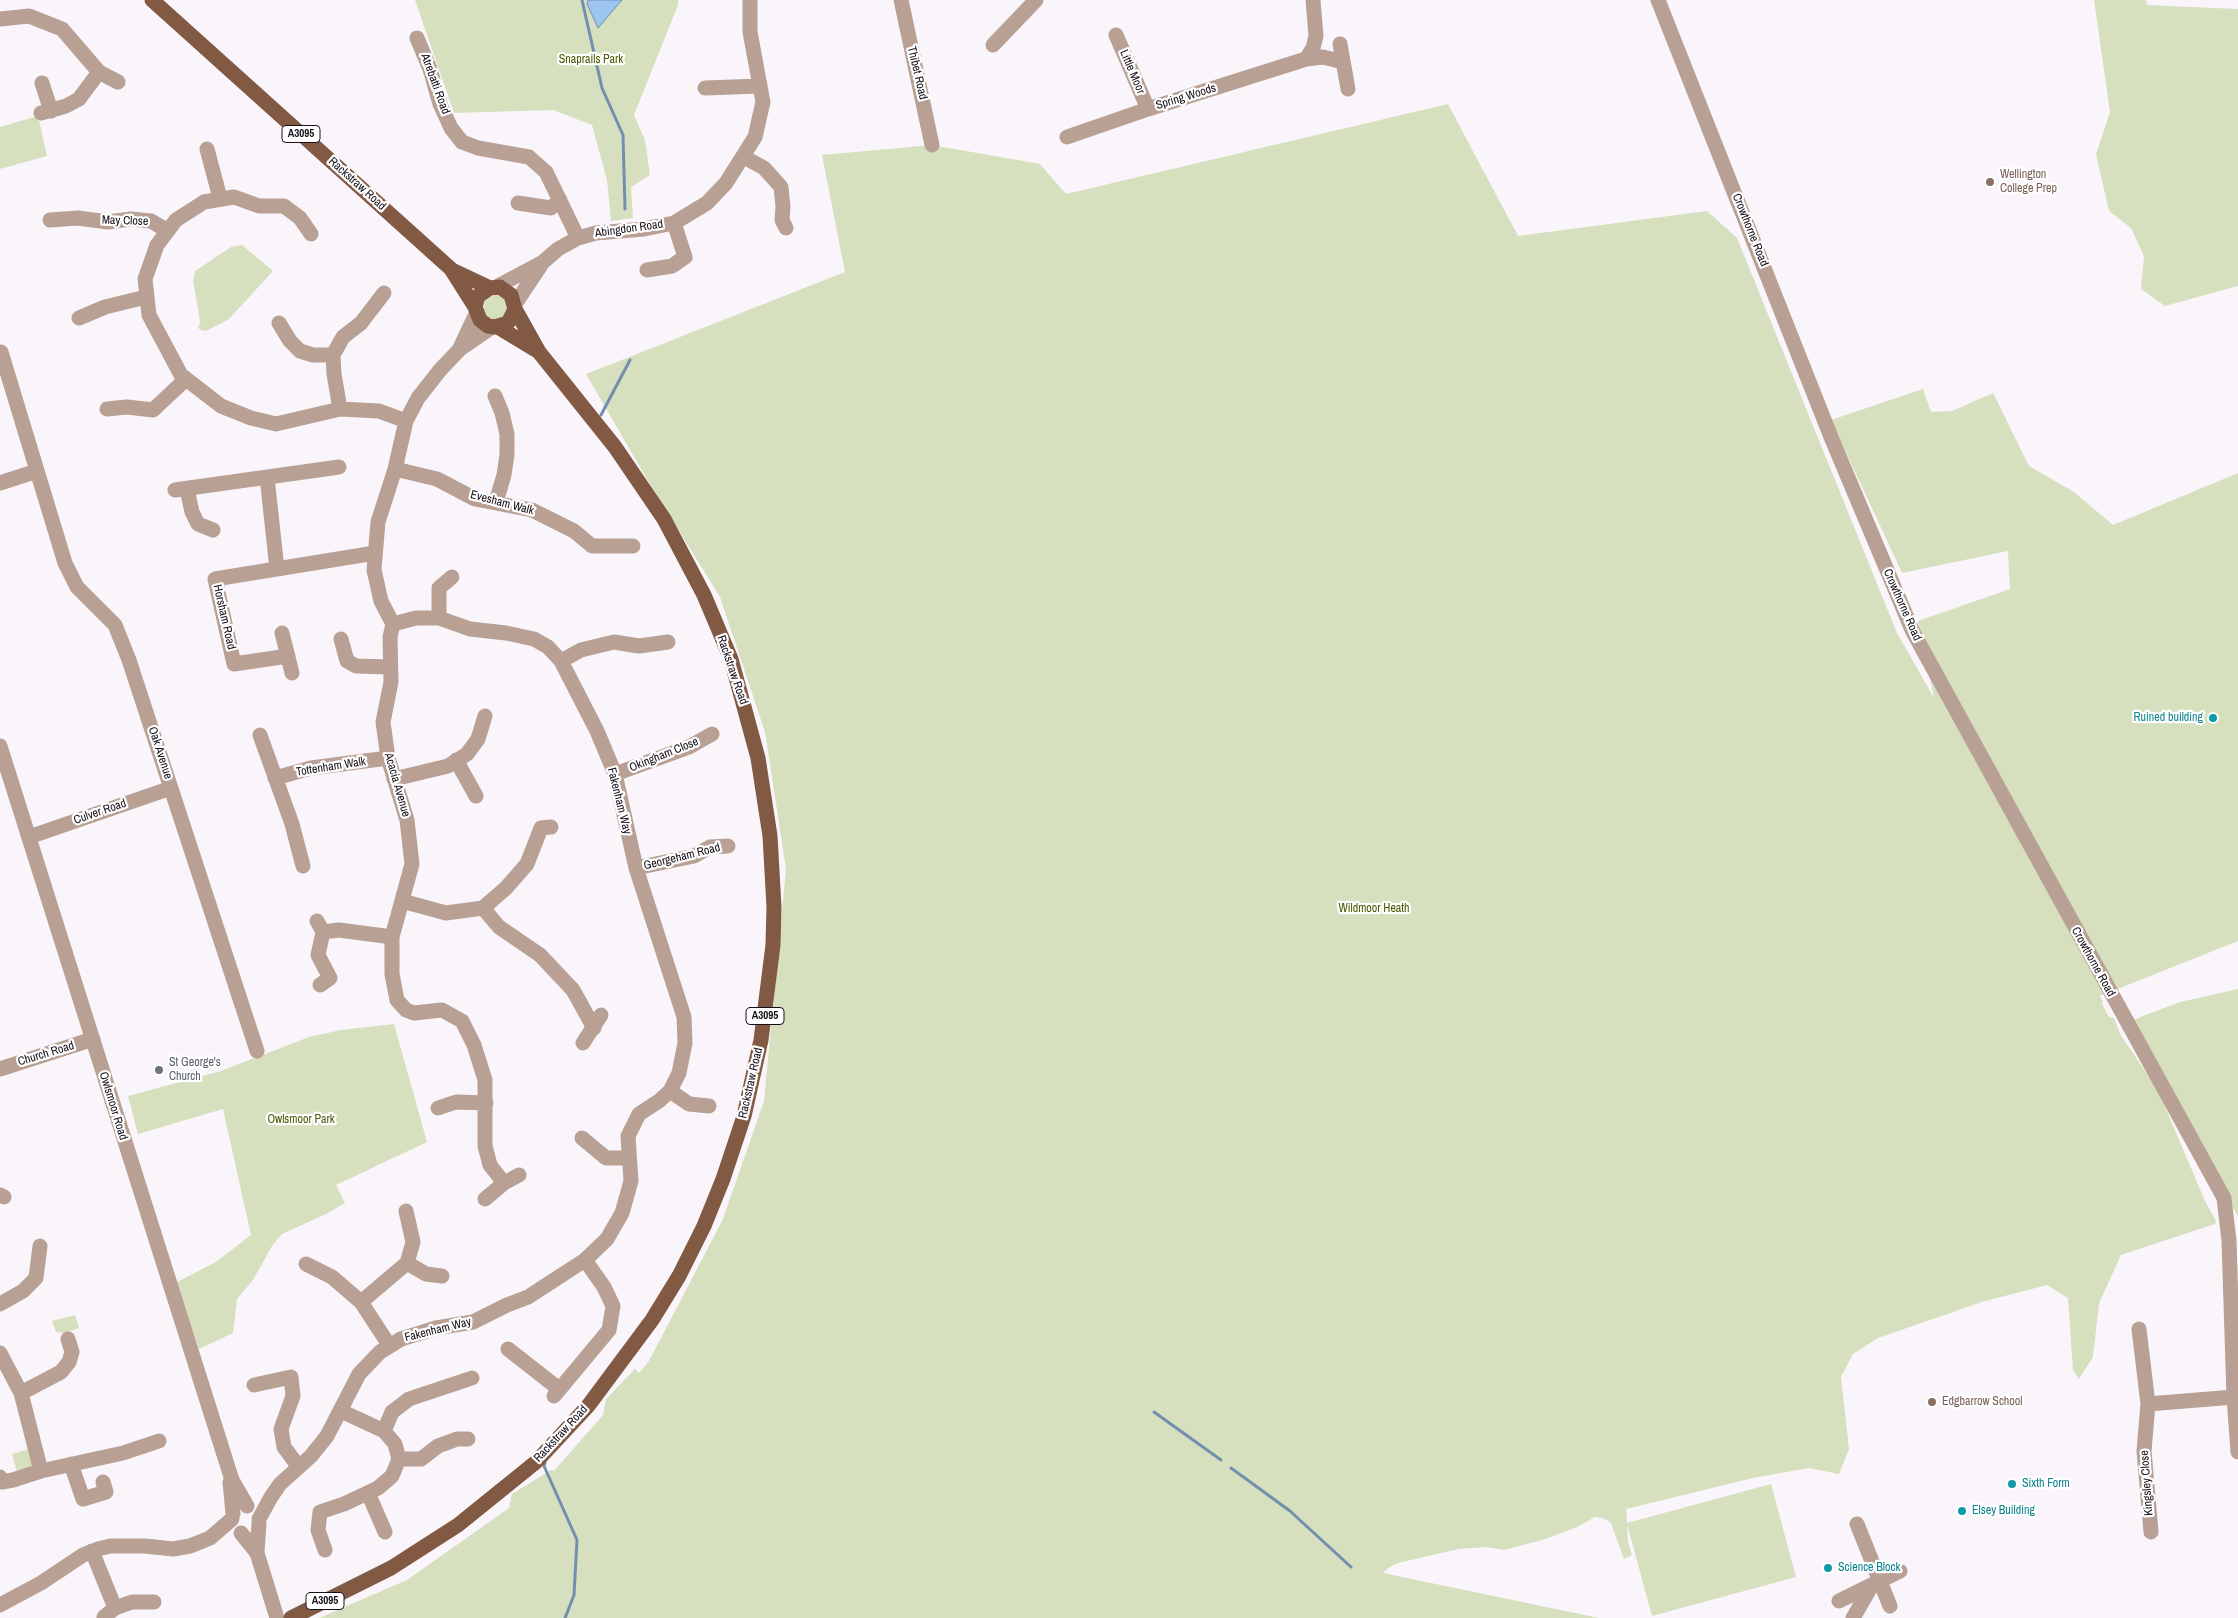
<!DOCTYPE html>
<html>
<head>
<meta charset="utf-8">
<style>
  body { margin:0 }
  canvas { display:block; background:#f9f5fb }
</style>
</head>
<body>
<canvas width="2238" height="1618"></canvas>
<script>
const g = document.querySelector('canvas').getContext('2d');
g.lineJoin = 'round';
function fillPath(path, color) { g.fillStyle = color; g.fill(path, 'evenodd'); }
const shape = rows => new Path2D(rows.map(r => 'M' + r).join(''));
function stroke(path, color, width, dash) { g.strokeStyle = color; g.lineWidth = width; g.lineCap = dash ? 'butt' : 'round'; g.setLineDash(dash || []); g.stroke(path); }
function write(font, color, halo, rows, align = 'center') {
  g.font = font + ' "Archivo Narrow",sans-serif'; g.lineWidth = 4.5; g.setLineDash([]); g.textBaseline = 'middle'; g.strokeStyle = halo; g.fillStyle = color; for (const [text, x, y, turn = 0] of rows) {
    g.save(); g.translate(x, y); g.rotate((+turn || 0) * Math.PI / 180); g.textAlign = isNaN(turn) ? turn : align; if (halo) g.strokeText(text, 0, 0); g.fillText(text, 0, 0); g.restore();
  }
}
fillPath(shape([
  [415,0,678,0,678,5,634,115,645,140,650,175,631,187,633,218,611,221,607,180,592,125,553,110,454,113],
  [2094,0,2146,0,2147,5,2238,9,2238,286,2165,306,2141,289,2144,256,2131,228,2109,211,2096,154,2110,112],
  [1448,104,1518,236,1707,211,1737,238,1897,633,1934,698,1918,621,2010,589,2008,551,1902,573,1831,420,1923,389,1931,412,1952,411,1993,393,2029,466,2074,492,2113,525,2238,473,2238,941,2100,996,2103,1002,2102,1004,2109,1017,2114,1018,2120,1034,2158,1090,2205,1201,2216,1221,2215,1224,2121,1255,2099,1303,2093,1357,2079,1379,2073,1370,2068,1298,2047,1285,1982,1302,1878,1338,1853,1354,1841,1377,1849,1449,1839,1474,1809,1468,1753,1478,1626,1509,1627,1523,1771,1484,1796,1577,1652,1616,1627,1524,1628,1542,1632,1555,1624,1559,1611,1523,1603,1518,1595,1517,1577,1527,1542,1540,1504,1550,1486,1547,1459,1549,1398,1563,1388,1568,1383,1573,1599,1618,319,1618,407,1580,509,1508,512,1494,551,1470,554,1471,603,1415,606,1399,635,1369,639,1373,649,1361,723,1219,764,1101,786,869,765,732,720,597,647,479,586,374,845,272,822,155,932,145,1040,164,1066,194],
  [38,116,47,156,0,169,0,127],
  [242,245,273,271,229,319,206,331,201,330,198,328,200,323,199,314,193,281,195,271,231,247],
  [495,295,502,296,509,305,502,320,488,319,483,310,485,300],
  [2238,989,2238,1217,2133,1020,2180,1002],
  [394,1024,427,1142,336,1185,345,1203,326,1214,282,1234,272,1246,253,1280,237,1299,233,1333,199,1349,175,1283,216,1262,251,1235,223,1109,138,1134,128,1096,221,1071,309,1037,341,1030],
  [75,1315,79,1328,65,1333,56,1332,52,1321],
  [33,1448,39,1470,18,1476,12,1454]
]), '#d6e0bf');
const water = shape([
  [588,0,622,0,598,28,587,4,588,0]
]);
fillPath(water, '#9cc6ef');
stroke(water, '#748fae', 1);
stroke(shape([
  [582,0,602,88,623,135,625,209],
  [601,415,630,360],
  [1154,1412,1221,1460],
  [545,1463,544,1466,577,1540,574,1595,565,1618],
  [1231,1468,1290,1511,1351,1567]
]), '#748fae', 3);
stroke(shape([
  [901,0,932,145],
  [1658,0,1831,437,1913,632,2224,1198,2229,1241,2234,1397,2238,1452],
  [0,19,29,16,62,29,99,72,118,82],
  [1116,35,1148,109],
  [417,38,430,69,440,104,451,128,462,142,478,148,529,157,546,172,578,238],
  [1340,44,1348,89],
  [993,45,1036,0],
  [1306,59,1313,48,1316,36,1313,0],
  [42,83,51,111],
  [705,88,760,86],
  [41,113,66,106,79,99,99,72],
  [1067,137,1148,109,1306,59,1323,57,1343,62],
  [207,149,220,198],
  [744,157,764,168,781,187,783,207,782,220,786,228],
  [518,203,551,208,560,200],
  [50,220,78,218,108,222,131,219,151,221,168,231],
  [311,234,300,218,284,206,259,206,234,197,204,202,176,220,157,245,145,279,149,315,181,375,221,406,251,418,276,424,340,409,379,411,406,421],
  [647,270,672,266,685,257,674,223],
  [496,287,543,262,558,249,578,238,596,233,644,229,674,223,707,203,726,183,755,137,763,102,750,32,750,0],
  [515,304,541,265],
  [79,318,105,307,146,297],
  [279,323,290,341,300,351,313,355,333,355],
  [492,327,460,349,440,370,418,398,406,421,395,469,378,522,374,570,381,601,393,624,390,637,391,682,383,722,388,758,407,820,412,864,392,937,392,974,397,1000,406,1010,414,1013,442,1010,462,1021,474,1045,485,1080,485,1146,490,1165,504,1183,519,1175],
  [460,348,476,314],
  [1,352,65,563,77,587,115,625,129,660,257,1051],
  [495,396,502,413,507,434,507,455,504,475,496,502],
  [107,409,127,407,153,410,186,379],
  [340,409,334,374,333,355,343,337,361,323,384,293],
  [395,469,437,479,475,499,532,510,574,531,592,546,633,546],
  [267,477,277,569],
  [0,483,37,471],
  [187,489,192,512,198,524,213,530],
  [175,490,339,467],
  [439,618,439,588,452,577],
  [282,633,292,673],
  [341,639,347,661,356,666,390,667],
  [288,656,234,664,215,579,375,553],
  [561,661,581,650,614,642,639,646,668,642],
  [260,735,292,824,303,866],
  [0,746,232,1480,247,1506],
  [456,760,476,796],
  [615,774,689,747,712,734],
  [275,778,311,768,388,758],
  [394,779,448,766,467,754,478,739,485,716],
  [29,837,171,788],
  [636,868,694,856,710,847,728,846],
  [402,901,446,913,483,908,506,888,527,864,541,828,551,827],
  [483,908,499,927,540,955,573,990,594,1028],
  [317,921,323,932,318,955,330,978,320,985],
  [323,932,339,930,392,937],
  [583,1043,601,1015],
  [0,1069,93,1039],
  [670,1091,689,1104,709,1106],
  [438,1108,456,1102,486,1103],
  [582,1138,606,1158,629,1158],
  [0,1195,4,1197],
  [485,1199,504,1183],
  [407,1263,426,1274,442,1276],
  [306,1264,332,1277,361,1302,389,1345],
  [361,1302,407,1263,413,1242,406,1211],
  [0,1304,23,1291,36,1278,40,1246],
  [2139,1329,2148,1404,2144,1451,2151,1532],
  [508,1349,559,1389],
  [0,1353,21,1393,41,1471],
  [254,1385,291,1377,293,1396,281,1429,284,1447,298,1466],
  [21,1393,61,1372,69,1362,72,1352,68,1339],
  [554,1396,609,1330,613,1306,604,1287,585,1260],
  [2148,1404,2234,1397],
  [341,1411,384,1431],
  [399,1459,421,1459,438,1446,457,1439,468,1439],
  [71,1464,83,1499,106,1492,103,1482],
  [0,1477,2,1482,13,1480,41,1471,123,1453,159,1441],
  [230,1482,233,1514],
  [368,1493,385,1532],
  [259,1519,271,1497,280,1484,311,1456,327,1436,359,1374,380,1352,401,1339,436,1328,473,1322,507,1305,528,1297,585,1260,607,1239,622,1213,631,1181,628,1136,639,1114,659,1101,670,1091,679,1073,685,1043,684,1017,636,868,615,774,597,731,561,661,548,647,534,639,506,633,470,629,439,618,416,618,393,624],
  [1857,1524,1890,1606],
  [241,1533,257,1553,277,1618],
  [325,1550,318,1530,320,1512,344,1504,378,1488,392,1476,399,1459,395,1444,384,1431,392,1412,409,1399,472,1378],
  [92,1551,115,1608],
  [257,1553,259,1523],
  [1839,1601,1900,1571],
  [0,1605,41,1583,83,1555,98,1549,110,1546,145,1546,173,1549,190,1546,210,1538,232,1519],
  [104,1617,115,1608,132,1602,154,1602],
  [1853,1618,1872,1585]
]), '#b8a194', 15);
stroke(shape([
  [152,0,451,269,475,307],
  [452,270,490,288],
  [498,327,536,350],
  [291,1618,391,1568,458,1525,536,1462,588,1406,652,1320,679,1276,704,1226,723,1179,744,1116,761,1040,773,945,774,907,770,836,758,758,731,659,704,595,664,519,615,447,539,352,515,309,511,295,500,287,490,288,478,296,475,307,480,320,488,326,495,327,508,323,515,309]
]), '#825a44', 15);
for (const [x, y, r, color] of [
  [1990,182,5,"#8d6e63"],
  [2213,718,5,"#0f9aa8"],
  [159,1070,5,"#6b7280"],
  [1932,1402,5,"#8d6e63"],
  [2012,1484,5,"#0f9aa8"],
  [1962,1511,5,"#0f9aa8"],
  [1828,1568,5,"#0f9aa8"]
]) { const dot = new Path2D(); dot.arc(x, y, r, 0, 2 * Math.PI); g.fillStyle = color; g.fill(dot); stroke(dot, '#fff', 2); }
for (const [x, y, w] of [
  [301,134,38],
  [765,1016,38],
  [325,1601,38]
]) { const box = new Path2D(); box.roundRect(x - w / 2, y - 8.5, w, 17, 4); g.fillStyle = '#fff'; g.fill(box); stroke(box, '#150e18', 1); }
write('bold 11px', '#150e18', null, [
  ["A3095",301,134],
  ["A3095",765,1016],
  ["A3095",325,1601]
]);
write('12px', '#495903', '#fff', [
  ["Snaprails Park",591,60],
  ["Wildmoor Heath",1374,909],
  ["Owlsmoor Park",301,1120]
]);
write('12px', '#150e18', '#fff', [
  ["Little Moor",1132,72,67],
  ["Thibet Road",917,73,77],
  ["Atrebatti Road",435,84,70],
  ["Spring Woods",1186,97,-17],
  ["Rackstraw Road",357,184,42],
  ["May Close",125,221,2],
  ["Abingdon Road",629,229,-8],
  ["Crowthorne Road",1750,230,68],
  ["Evesham Walk",502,503,15],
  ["Crowthorne Road",1902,605,66],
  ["Horsham Road",224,617,77],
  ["Rackstraw Road",732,670,71],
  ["Oak Avenue",160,753,72],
  ["Okingham Close",664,755,-22],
  ["Tottenham Walk",331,767,-9],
  ["Acacia Avenue",397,785,74],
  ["Fakenham Way",619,801,76],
  ["Culver Road",100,812,-19],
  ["Georgeham Road",682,857,-14],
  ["Crowthorne Road",2093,962,61],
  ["Church Road",46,1054,-17],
  ["Rackstraw Road",751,1083,-77],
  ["Owlsmoor Road",113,1106,73],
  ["Fakenham Way",438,1330,-14],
  ["Rackstraw Road",561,1434,-47],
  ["Kingsley Close",2147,1483,-94]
]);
write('12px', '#785e54', '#fff', [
  ["Wellington",2000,175],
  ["College Prep",2000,189],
  ["Edgbarrow School",1942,1402]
], 'left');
write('12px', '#0d838f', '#fff', [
  ["Ruined building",2203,718,"right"],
  ["Sixth Form",2022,1484],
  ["Elsey Building",1972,1511],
  ["Science Block",1838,1568]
], 'left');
write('12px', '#5b616d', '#fff', [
  ["St George's",169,1063],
  ["Church",169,1077]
], 'left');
</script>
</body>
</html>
